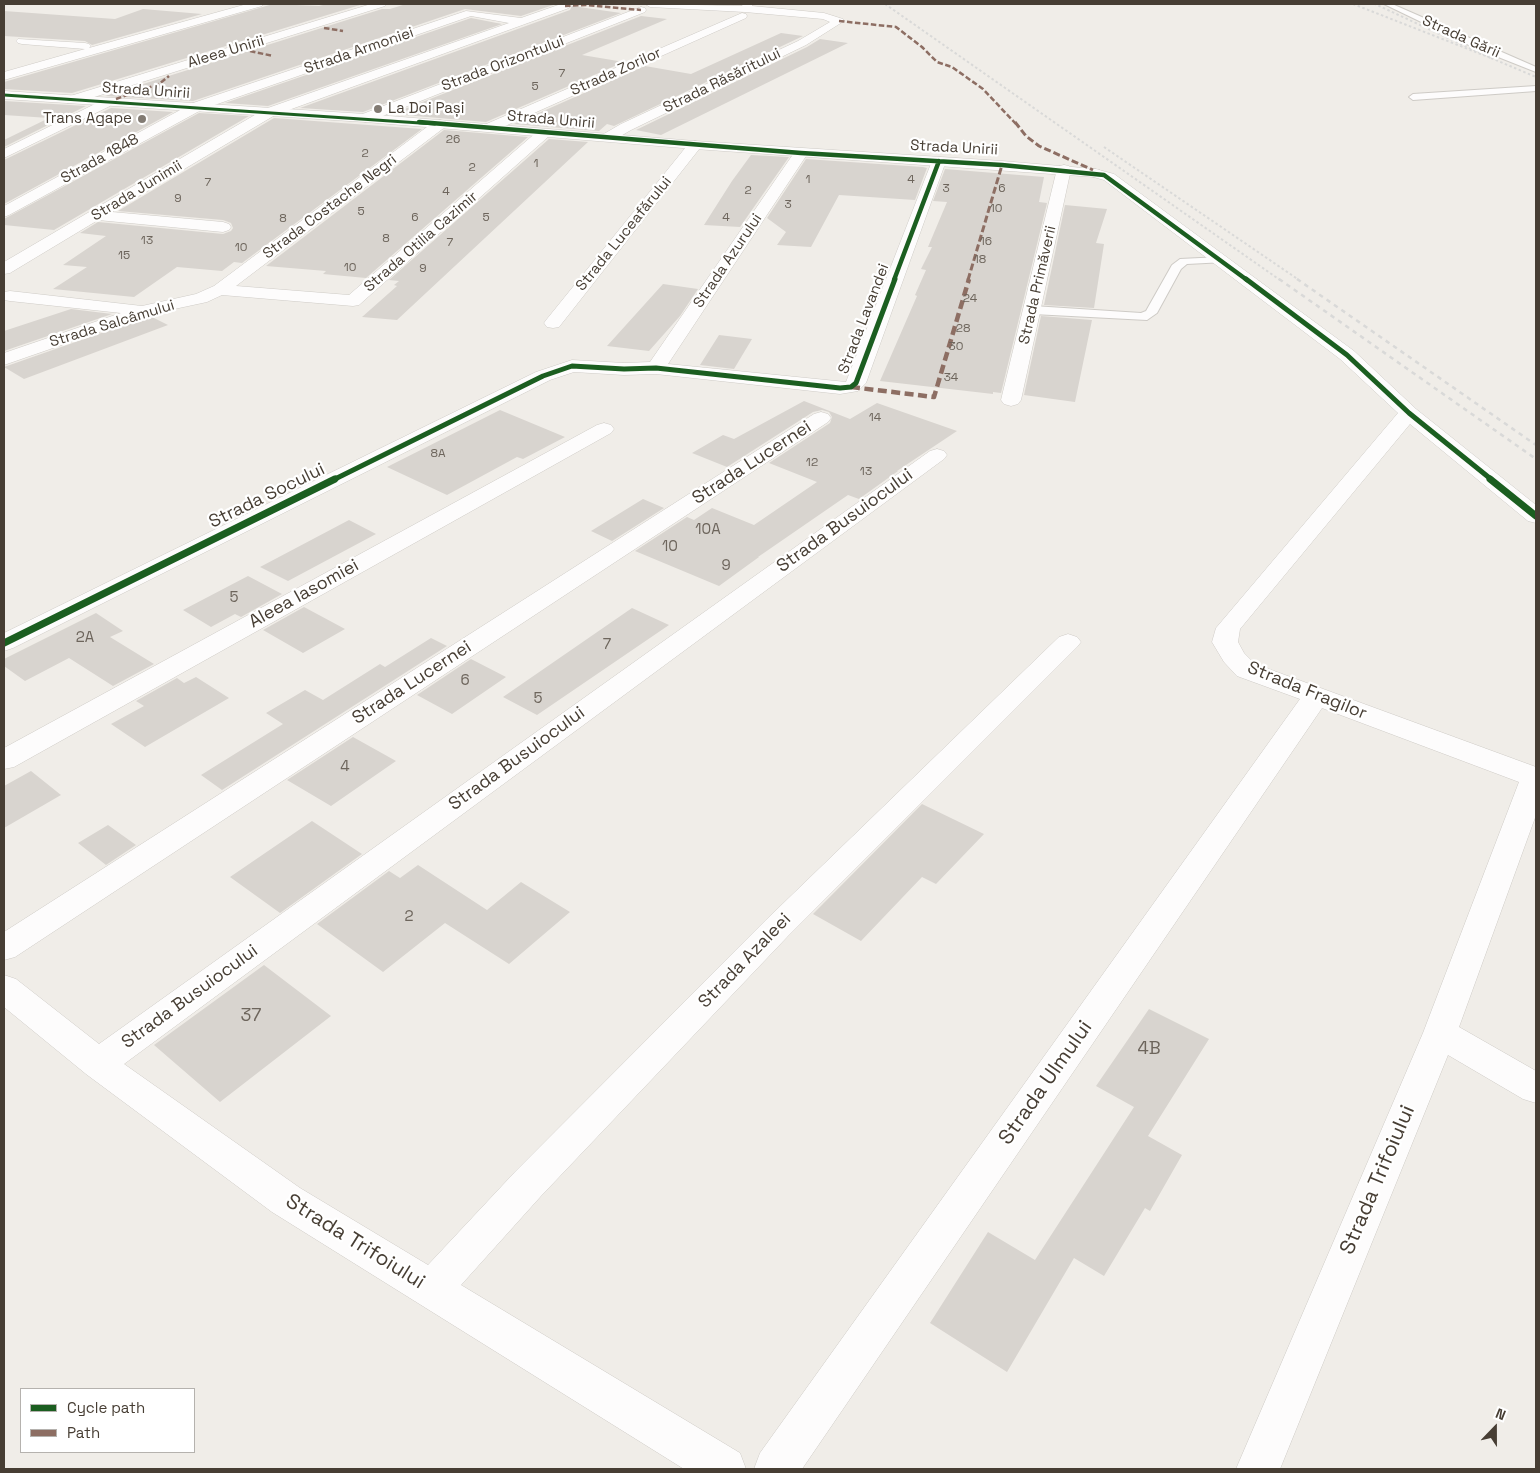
<!DOCTYPE html>
<html>
<head>
<meta charset="utf-8">
<style>
  body { margin:0 }
  #map { position:relative; width:1540px; height:1473px; overflow:hidden; background:#f0ede8; font-family:"Space Grotesk",sans-serif }
  canvas { display:block }
  .frame { position:absolute; inset:0; border:5px solid #473e34; pointer-events:none }
  .legend { position:absolute; left:20px; top:1388px; width:175px; height:65px; box-sizing:border-box; background:#fff; border:1px solid #b5b2ae; margin:0; padding:6px 9px; list-style:none; font-size:15px; color:#473e34 }
  .legend li { display:flex; align-items:center; gap:10px; height:25px }
  .legend b { width:25px; border:1px solid #b5b2ae }
  .north { position:absolute; left:1470px; top:1403px; width:50px; height:50px; -webkit-text-stroke:4px #fff; paint-order:stroke; rotate:22deg; font-size:14px; font-weight:700; line-height:20px; text-align:center; color:#473e34 }
  .north::after { content:''; display:block; margin:auto; width:18px; height:22px; background:#473e34; clip-path:polygon(50% 0,100% 100%,50% 72%,0 100%) }
</style>
</head>
<body>
<div id="map">
<canvas width="1540" height="1473"></canvas>
<div class="frame"></div>
<ul class="legend">
<li><b style="height:6px;background:#1b5e20"></b>Cycle path</li>
<li><b style="height:6px;background:#8d6e63"></b>Path</li>
</ul>
<div class="north">N</div>
</div>
<script>
const g = document.querySelector('canvas').getContext('2d');
g.lineJoin = 'round';
function fillPath(path, color) { g.fillStyle = color; g.fill(path, 'evenodd'); }
const shape = rows => new Path2D(rows.map(r => 'M' + r).join(''));
function stroke(path, color, width, dash) { g.strokeStyle = color; g.lineWidth = width; g.lineCap = dash ? 'butt' : 'round'; g.setLineDash(dash || []); g.stroke(path); }
function write(font, color, halo, rows, align = 'center') {
  g.font = font + ' "Space Grotesk",sans-serif'; g.lineWidth = 4.5; g.setLineDash([]); g.textBaseline = 'middle'; g.strokeStyle = halo; g.fillStyle = color; for (const [text, x, y, turn = 0] of rows) {
    g.save(); g.translate(x, y); g.rotate((+turn || 0) * Math.PI / 180); g.textAlign = isNaN(turn) ? turn : align; if (halo) g.strokeText(text, 0, 0); g.fillText(text, 0, 0); g.restore();
  }
}
fillPath(shape([
  [273,4,319,6,327,4,360,5,72,93,4,89,4,82],
  [406,4,556,4,521,16,465,9,193,101,105,96,382,9,390,9],
  [572,6,621,13,363,112,300,108,570,10],
  [143,9,202,14,92,45,85,41,4,36,4,11,115,19],
  [641,16,667,19,582,55,624,62,486,122,392,114],
  [471,18,502,24,268,106,225,103],
  [781,33,803,36,614,126,607,124,599,131,514,124,645,66,691,74],
  [820,39,848,43,661,135,636,130,807,47],
  [4,101,86,106,4,147,4,140,49,118,4,115],
  [111,108,173,112,4,204,4,160],
  [199,113,249,116,54,230,4,225,4,219],
  [274,118,422,129,242,263,234,262,222,271,177,267,134,297,53,289,87,267,63,265,106,236,80,233,98,222,223,234,231,231,233,228,231,223,223,220,118,211],
  [444,130,528,137,366,278,323,274,326,271,266,266],
  [549,139,588,142,397,320,362,317,397,286,394,285,399,281,389,280],
  [751,155,789,157,740,227,704,225,732,181],
  [806,159,923,167,927,168,915,200,839,195,811,247,777,245,786,232,767,218],
  [945,169,1044,177,1039,202,1047,203,1001,393,993,392,993,394,880,381,917,296,915,295,926,270,921,269,932,247,928,247,947,202,933,201],
  [1065,205,1107,209,1096,243,1104,244,1094,308,1044,305],
  [663,284,698,289,680,316,649,351,607,346],
  [71,309,112,314,4,351,4,331],
  [150,316,168,325,24,379,4,367],
  [1041,316,1092,320,1075,402,1024,395],
  [719,335,752,339,734,369,700,365],
  [804,401,850,419,877,403,957,431,897,471,898,471,859,499,848,495,758,557,759,557,719,586,635,551,687,517,694,520,712,508,754,525,817,482,769,463,830,423,832,417,829,412,822,410,813,412,727,467,692,453,723,435,734,439],
  [500,410,565,437,523,459,517,457,447,495,387,467],
  [643,499,664,508,612,541,591,531],
  [349,520,376,534,288,581,260,567],
  [248,576,282,594,241,617,235,614,211,627,183,610],
  [304,607,345,629,303,653,263,630],
  [632,608,669,625,537,715,503,697],
  [96,613,123,631,110,637,154,664,113,686,69,658,25,681,4,666,4,659],
  [431,638,447,646,222,790,201,775,283,724,266,713,305,690,323,700,380,664,385,667],
  [471,659,506,677,452,714,417,695],
  [196,677,229,698,145,747,111,724,144,706,136,701,177,678,184,683],
  [353,737,396,761,331,806,287,780],
  [31,771,61,795,4,828,4,786],
  [922,804,984,834,936,884,922,877,861,941,813,914],
  [312,821,362,854,280,913,230,877],
  [108,825,136,845,106,865,78,843],
  [418,865,487,910,521,882,570,912,509,964,445,923,383,972,317,924,389,871,400,878],
  [264,965,331,1016,220,1102,154,1045],
  [1149,1009,1209,1039,1148,1136,1182,1155,1150,1211,1145,1208,1104,1276,1074,1258,1007,1372,930,1323,988,1232,1035,1260,1134,1107,1096,1086]
]), '#d8d4cf');
const service = shape([
  [1384,4,1392,4,1536,67,1536,72,1473,47,1384,4],
  [1536,86,1536,91,1413,100,1409,97,1413,94,1536,86],
  [1221,257,1225,258,1227,260,1225,262,1187,264,1181,269,1157,313,1147,320,1033,314,1027,310,1033,306,1141,313,1146,311,1172,265,1180,259,1221,257]
]);
const minor = shape([
  [247,4,263,4,262,6,4,80,4,72,85,49,22,44,18,43,16,41,18,39,85,43,89,44,91,46,89,48,247,4],
  [371,4,386,4,385,6,75,103,67,103,65,100,67,97,371,4],
  [561,4,569,4,570,6,569,8,275,115,112,212,223,222,229,224,231,227,229,230,223,232,98,220,10,273,4,274,4,262,265,109,509,23,471,16,203,109,9,215,4,217,4,206,193,103,466,11,521,18,561,4],
  [645,4,742,6,743,4,753,4,752,6,824,13,843,19,844,21,806,45,631,130,612,141,602,141,600,138,602,135,621,124,798,41,830,22,823,19,745,12,650,7,645,4],
  [641,7,645,8,646,10,645,12,370,121,365,122,358,118,360,115,641,7],
  [742,13,746,14,747,16,746,18,494,131,484,131,482,128,484,125,742,13],
  [105,99,111,103,110,106,4,158,4,149,105,99],
  [440,120,445,121,447,124,445,127,236,286,349,295,539,130,549,130,551,133,549,136,359,305,353,306,222,295,207,302,151,314,4,365,4,353,121,313,10,301,4,300,4,292,10,291,142,306,196,294,214,286,435,121,440,120],
  [695,141,700,142,702,145,700,148,559,327,553,328,547,327,544,323,547,319,690,142,695,141],
  [801,149,808,153,668,364,846,382,932,161,934,158,939,157,944,158,946,161,866,383,858,391,840,394,656,374,624,375,574,372,550,380,13,648,4,651,4,633,536,372,572,360,624,363,650,362,796,150,801,149],
  [1064,165,1069,166,1071,169,1021,400,1018,404,1011,406,1004,404,1001,400,1057,169,1059,166,1064,165],
  [1095,169,1114,174,1354,351,1416,409,1536,505,1536,523,1528,521,1410,424,1240,629,1238,642,1244,653,1255,664,1536,767,1536,815,1459,1027,1536,1071,1536,1103,1523,1099,1448,1055,1280,1469,1236,1469,1423,1033,1519,782,1322,708,802,1469,754,1469,760,1453,1300,699,1237,676,1224,662,1212,642,1216,628,1398,413,1340,359,1104,180,1090,176,1088,173,1090,170,1095,169],
  [821,412,828,414,831,418,828,422,15,957,4,960,4,932,814,414,821,412],
  [604,423,611,425,614,429,611,433,14,767,4,769,4,748,597,425,604,423],
  [937,449,944,451,947,455,944,459,124,1064,300,1188,428,1265,515,1172,766,920,1059,637,1068,634,1077,637,1081,642,1077,647,788,936,541,1196,461,1285,740,1453,746,1469,684,1469,272,1212,86,1074,4,1007,4,975,16,979,99,1044,930,451,937,449]
]);
const tertiary = shape([
  [4,91,365,114,695,141,1002,161,1095,169,1100,170,1102,173,1100,176,1095,177,695,149,365,122,4,99,4,91]
]);
stroke(service, '#cecbc6', 2);
stroke(minor, '#cecbc6', 1);
stroke(tertiary, '#cecbc6', 1);
fillPath(service, '#fdfcfc');
fillPath(minor, '#fdfcfc');
fillPath(tertiary, '#fdfcfc');
stroke(shape([
  [885,4,1280,280],
  [1353,4,1491,58,1375,4],
  [1491,58,1536,77],
  [1104,147,1299,280]
]), '#d9d9d8', 2, [2.5, 2.5]);
stroke(shape([
  [1279,279,1536,459],
  [1297,279,1536,445]
]), '#d9d9d8', 2.5, [4.5, 4.5]);
stroke(shape([
  [565,6,586,5,641,10],
  [839,21,896,27,922,47,937,62,952,67,983,89,1016,124],
  [324,28,343,31],
  [250,51,273,56],
  [116,99,159,84,169,76]
]), '#8d6e63', 2.5, [5.5, 2.5]);
stroke(shape([
  [1015,122,1026,136,1039,146,1093,170],
  [968,280,1002,165]
]), '#8d6e63', 3, [7, 3]);
stroke(shape([
  [851,387,934,397,969,279]
]), '#8d6e63', 4.5, [9, 4.5]);
stroke(shape([
  [4,95,435,124]
]), '#1b5e20', 3);
stroke(shape([
  [419,122,801,153,1002,165,1104,175,1247,280],
  [894,280,939,161]
]), '#1b5e20', 4.5);
stroke(shape([
  [1246,279,1347,355,1409,413,1492,480],
  [333,480,543,376,572,366,624,369,656,368,840,388,851,387,856,383,895,279]
]), '#1b5e20', 5);
stroke(shape([
  [1490,479,1536,516],
  [4,643,335,479]
]), '#1b5e20', 7);
for (const [x, y, r, color] of [
  [378,109,5,"#827b73"],
  [142,119,5,"#827b73"]
]) { const dot = new Path2D(); dot.arc(x, y, r, 0, 2 * Math.PI); g.fillStyle = color; g.fill(dot); stroke(dot, '#fff', 2); }
write('12px', '#6d655c', null, [
  ["7",562,74],
  ["5",535,87],
  ["26",453,140],
  ["2",365,154],
  ["1",536,164],
  ["2",472,168],
  ["1",808,180],
  ["4",911,180],
  ["7",208,183],
  ["3",946,189],
  ["6",1002,189],
  ["2",748,191],
  ["4",446,192],
  ["9",178,199],
  ["3",788,205],
  ["10",996,209],
  ["5",361,212],
  ["6",415,218],
  ["5",486,218],
  ["4",726,218],
  ["8",283,219],
  ["8",386,239],
  ["13",147,241],
  ["16",986,242],
  ["7",450,243],
  ["10",241,248],
  ["15",124,256],
  ["18",980,260],
  ["10",350,268],
  ["9",423,269],
  ["24",970,299],
  ["28",963,329],
  ["30",956,347],
  ["34",951,378],
  ["14",875,418],
  ["8A",438,454],
  ["12",812,463],
  ["13",866,472]
]);
write('15px', '#473e34', '#fff', [
  ["Strada Gării",1461,37,24],
  ["Strada Armoniei",359,51,-19],
  ["Aleea Unirii",226,52,-17],
  ["Strada Orizontului",503,64,-21],
  ["Strada Zorilor",616,72,-24],
  ["Strada Răsăritului",722,81,-26],
  ["Strada Unirii",146,91,4],
  ["Strada Unirii",551,120,5],
  ["Strada Unirii",954,148,3],
  ["Strada 1848",100,159,-29],
  ["Strada Junimii",137,191,-31],
  ["Strada Costache Negri",330,207,-37],
  ["Strada Luceafǎrului",624,234,-51],
  ["Strada Otilia Cazimir",421,242,-41],
  ["Strada Azurului",728,261,-56],
  ["Strada Primăverii",1038,285,-77],
  ["Strada Lavandei",864,319,-69],
  ["Strada Salcâmului",112,324,-17]
]);
write('15px', '#473e34', '#fff', [
  ["La Doi Pași",388,109],
  ["Trans Agape",132,119,"right"]
], 'left');
write('15px', '#6d655c', null, [
  ["10A",708,530],
  ["10",670,547],
  ["9",726,566],
  ["5",234,598],
  ["2A",85,638],
  ["7",607,645],
  ["6",465,681],
  ["5",538,699],
  ["4",345,767],
  ["2",409,917]
]);
write('18px', '#473e34', '#fff', [
  ["Strada Lucernei",752,463,-33],
  ["Strada Socului",267,496,-26],
  ["Strada Busuiocului",845,521,-36],
  ["Aleea Iasomiei",304,594,-29],
  ["Strada Lucernei",412,683,-33],
  ["Strada Fragilor",1307,691,22],
  ["Strada Busuiocului",517,759,-36],
  ["Strada Azaleei",745,961,-46],
  ["Strada Busuiocului",190,997,-36]
]);
write('18px', '#6d655c', null, [
  ["37",251,1016],
  ["4B",1149,1049]
]);
write('21px', '#473e34', '#fff', [
  ["Strada Ulmului",1046,1083,-55],
  ["Strada Trifoiului",1378,1180,-67],
  ["Strada Trifoiului",355,1242,32]
]);
</script>
</body>
</html>
